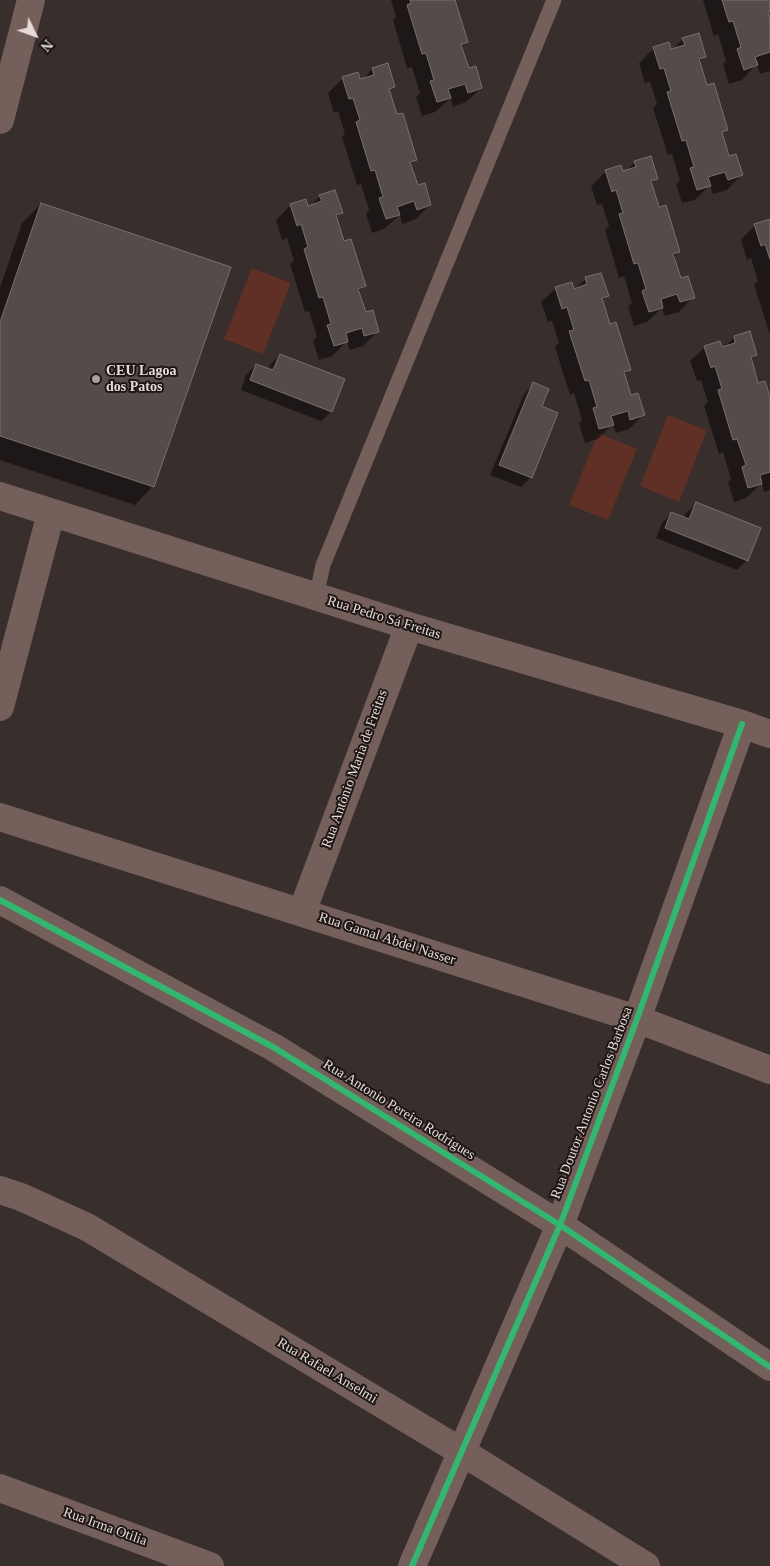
<!DOCTYPE html>
<html>
<head>
<meta charset="utf-8">
<style>
  body { margin:0 }
  #map { position:relative; width:770px; height:1566px; overflow:hidden; background:#382e2c; font-family:Georgia,serif }
  canvas { display:block }
  .north { position:absolute; left:10px; top:10px; width:50px; height:50px; -webkit-text-stroke:4px #1d1614; paint-order:stroke; rotate:132deg; font-size:14px; font-weight:700; line-height:20px; text-align:center; color:#e6dbd8 }
  .north::after { content:''; display:block; margin:auto; width:18px; height:22px; background:#e6dbd8; clip-path:polygon(50% 0,100% 100%,50% 72%,0 100%) }
</style>
</head>
<body>
<div id="map">
<canvas width="770" height="1566"></canvas>
<div class="north">N</div>
</div>
<script>
const g = document.querySelector('canvas').getContext('2d');
g.lineJoin = 'round';
function fillPath(path, color) { g.fillStyle = color; g.fill(path, 'evenodd'); }
const shape = rows => new Path2D(rows.map(r => 'M' + r).join(''));
function stroke(path, color, width, dash) { g.strokeStyle = color; g.lineWidth = width; g.lineCap = dash ? 'butt' : 'round'; g.setLineDash(dash || []); g.stroke(path); }
function write(font, color, halo, rows, align = 'center') {
  g.font = font + ' Georgia,serif'; g.lineWidth = 4; g.setLineDash([]); g.textBaseline = 'middle'; g.strokeStyle = halo; g.fillStyle = color; for (const [text, x, y, turn = 0] of rows) {
    g.save(); g.translate(x, y); g.rotate((+turn || 0) * Math.PI / 180); g.textAlign = isNaN(turn) ? turn : align; if (halo) g.strokeText(text, 0, 0); g.fillText(text, 0, 0); g.restore();
  }
}
fillPath(shape([
  [252,268,291,283,263,354,224,339],
  [668,415,707,430,679,502,640,486],
  [598,433,637,449,608,520,569,505]
]), '#602f25');
fillPath(shape([
  [391,0,454,0,467,42,461,48,468,70,481,88,466,102,453,107,451,98,435,112,422,116,416,97,420,93,412,67,407,68,393,20,396,17],
  [703,0,770,0,770,13,768,16,770,23,770,71,760,74,757,66,755,66,742,80,729,84,723,64,726,61,718,34,714,36],
  [683,39,705,57,699,62,707,86,727,129,721,135,728,157,741,175,727,190,713,194,710,185,695,200,682,203,676,184,680,180,672,154,668,155,653,108,657,104,650,82,645,83,639,63,654,48,672,50],
  [387,64,393,86,388,92,396,116,416,159,410,165,417,187,430,205,416,219,402,224,400,215,384,229,372,233,366,214,369,210,361,184,357,185,342,137,345,134,338,111,334,113,328,93,343,78,362,80,372,69],
  [635,162,657,179,651,184,659,209,679,252,673,258,680,280,693,297,679,312,665,316,662,308,647,322,634,326,628,306,632,303,624,276,619,278,605,230,609,226,602,204,597,205,591,186,606,171,625,172],
  [320,196,341,213,336,218,343,243,364,286,358,292,365,314,378,331,363,346,350,350,347,342,345,343,332,356,319,360,313,341,317,337,309,311,305,312,290,264,294,261,287,238,282,240,276,220,291,205,310,206],
  [41,204,153,486,135,505,0,460,0,288,22,223],
  [770,222,770,332,769,332,754,284,758,281,751,258,747,260,741,240,755,225],
  [586,279,607,296,602,301,609,326,630,369,624,375,631,397,643,415,629,429,616,433,613,425,611,425,598,439,585,443,579,423,582,420,574,393,570,395,555,347,559,343,552,321,548,322,541,302,556,288,574,290],
  [734,338,756,355,750,360,758,384,770,401,770,490,764,492,762,483,746,498,734,502,728,482,731,479,723,452,719,454,704,406,708,402,701,380,697,381,690,361,705,347,722,349],
  [280,355,331,412,321,421,241,390,246,375,256,365,269,370,270,365],
  [534,384,541,407,531,477,521,487,490,475,524,394],
  [696,504,747,560,737,570,656,538,662,523,672,513,684,518,686,513]
]), '#0007');
const building = shape([
  [410,0,455,0,468,42,461,45,469,68,476,66,482,88,468,93,465,84,448,89,451,98,437,102,430,81,434,80,426,53,422,54,407,5,411,3,410,0],
  [722,0,770,0,770,12,768,12,770,19,770,52,755,57,758,65,744,70,737,49,741,47,733,21,729,22,722,0],
  [699,33,706,57,699,59,707,85,714,83,728,130,722,132,729,156,736,154,743,175,728,180,725,172,708,177,711,186,697,190,690,168,694,167,686,140,682,141,667,92,671,91,664,68,660,69,653,47,669,42,671,49,685,45,682,38,699,33],
  [388,63,395,87,389,89,397,114,403,113,417,160,410,162,418,185,425,183,431,205,417,210,414,201,397,207,400,215,386,219,379,198,383,197,375,170,371,171,356,122,360,120,353,98,349,99,342,77,358,72,360,79,374,75,372,68,388,63],
  [651,156,658,179,651,181,659,207,666,205,680,252,673,254,681,278,688,276,695,298,680,302,677,294,661,299,663,308,649,312,642,291,646,289,638,263,634,264,619,214,623,213,616,190,612,192,605,170,621,165,623,171,636,167,634,161,651,156],
  [335,190,343,213,336,215,344,241,351,239,366,286,358,289,366,312,373,310,379,332,364,336,362,328,346,333,348,342,334,346,327,325,331,324,323,297,319,298,304,249,308,247,301,224,297,226,290,204,306,199,308,206,322,201,319,195,335,190],
  [41,203,231,267,154,487,0,436,0,322,41,203],
  [770,219,770,259,765,244,761,246,754,224,770,219],
  [601,273,609,296,602,298,610,324,616,322,631,370,624,372,631,395,638,393,645,415,630,420,628,411,611,416,614,425,599,429,593,408,597,407,589,380,585,381,569,331,574,330,567,307,562,309,555,287,572,282,574,289,587,284,585,277,601,273],
  [750,331,757,355,751,357,758,383,765,381,770,397,770,472,760,475,762,484,748,488,742,467,746,465,737,439,733,440,718,390,722,389,715,366,711,368,704,346,720,341,722,347,735,343,734,336,750,331],
  [280,354,345,379,332,412,250,380,256,364,273,370,280,354],
  [533,382,549,389,542,406,558,413,532,478,499,465,533,382],
  [696,502,761,528,748,561,665,528,671,512,689,519,696,502]
]);
fillPath(building, '#544c4a');
stroke(building, '#79706e', 1);
stroke(shape([
  [316,597,323,565,554,0]
]), '#745f5b', 15);
stroke(shape([
  [0,120,31,0],
  [0,496,409,626,742,724,770,734],
  [0,707,51,513],
  [0,817,637,1019,770,1070],
  [0,900,273,1047,560,1225,770,1367],
  [302,912,409,626],
  [0,1190,21,1197,87,1227,462,1452,646,1566],
  [0,1488,210,1566],
  [412,1566,560,1225,637,1019,742,724]
]), '#745f5b', 28);
stroke(shape([
  [0,900,273,1047,560,1225,770,1367],
  [412,1566,560,1225,637,1019,742,724]
]), '#33b770', 6);
for (const [x, y, r, color] of [
  [96,379,5,"#a99e9c"]
]) { const dot = new Path2D(); dot.arc(x, y, r, 0, 2 * Math.PI); g.fillStyle = color; g.fill(dot); stroke(dot, '#1d1614', 2); }
write('bold 14px', '#e6dbd8', '#1d1614', [
  ["CEU Lagoa",106,371],
  ["dos Patos",106,387]
], 'left');
write('14px', '#e6dbd8', '#1d1614', [
  ["Rua Pedro Sá Freitas",384,618,17],
  ["Rua Antônio Maria de Freitas",355,769,-70],
  ["Rua Gamal Abdel Nasser",387,939,18],
  ["Rua Doutor Antonio Carlos Barbosa",592,1103,-69],
  ["Rua Antonio Pereira Rodrigues",399,1110,32],
  ["Rua Rafael Anselmi",327,1371,31],
  ["Rua Irma Otilia",105,1527,20]
]);
</script>
</body>
</html>
